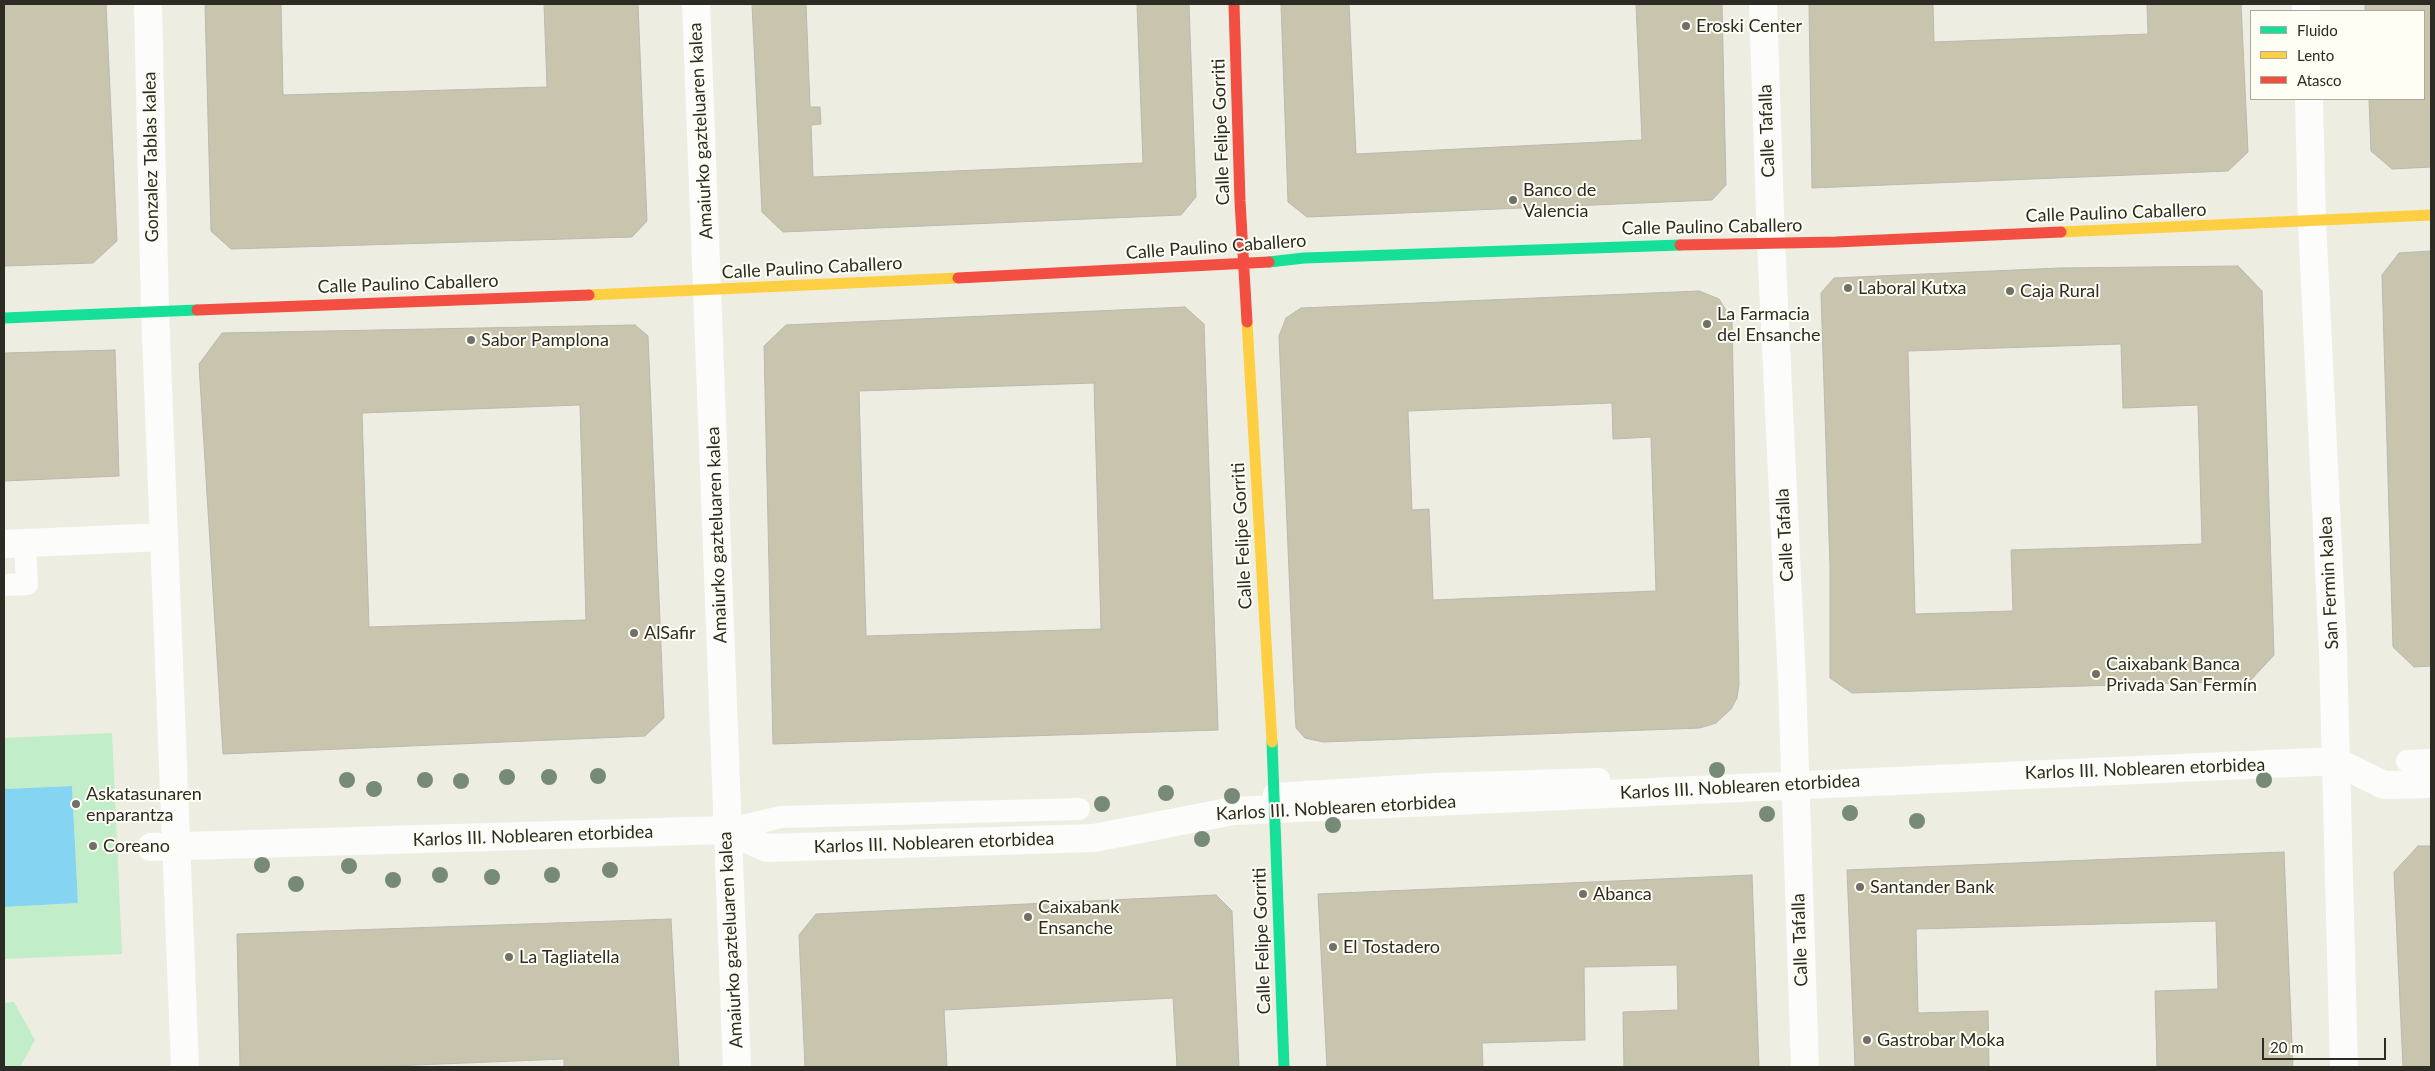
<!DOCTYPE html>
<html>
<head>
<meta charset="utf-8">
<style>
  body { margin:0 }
  #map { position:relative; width:2435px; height:1071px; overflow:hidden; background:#eeede2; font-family:Lato,sans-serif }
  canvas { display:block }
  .frame { position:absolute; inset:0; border:5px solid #2d2c24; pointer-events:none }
  .legend { position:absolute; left:2250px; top:10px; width:175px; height:90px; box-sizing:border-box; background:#fffef5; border:1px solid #abaaa1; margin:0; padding:6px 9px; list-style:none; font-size:15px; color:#2d2c24 }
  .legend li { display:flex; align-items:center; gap:10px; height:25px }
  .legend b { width:25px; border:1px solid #abaaa1 }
  .scale { position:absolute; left:2262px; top:1038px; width:124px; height:22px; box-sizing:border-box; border:2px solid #2d2c24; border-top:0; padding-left:6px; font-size:15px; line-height:18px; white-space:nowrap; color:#2d2c24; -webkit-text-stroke:4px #fffef5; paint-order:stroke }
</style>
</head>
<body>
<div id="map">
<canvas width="2435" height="1071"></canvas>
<div class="frame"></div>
<ul class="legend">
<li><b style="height:6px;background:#16e098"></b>Fluido</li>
<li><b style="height:6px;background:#ffcf43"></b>Lento</li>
<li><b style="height:6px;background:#f24e42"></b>Atasco</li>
</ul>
<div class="scale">20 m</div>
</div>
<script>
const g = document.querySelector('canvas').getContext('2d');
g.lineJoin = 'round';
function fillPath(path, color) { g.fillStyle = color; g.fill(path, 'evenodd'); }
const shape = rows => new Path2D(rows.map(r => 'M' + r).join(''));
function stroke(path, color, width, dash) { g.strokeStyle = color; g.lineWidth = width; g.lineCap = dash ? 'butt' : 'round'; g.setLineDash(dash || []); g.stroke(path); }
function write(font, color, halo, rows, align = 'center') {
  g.font = font + ' Lato,sans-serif'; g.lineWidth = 4; g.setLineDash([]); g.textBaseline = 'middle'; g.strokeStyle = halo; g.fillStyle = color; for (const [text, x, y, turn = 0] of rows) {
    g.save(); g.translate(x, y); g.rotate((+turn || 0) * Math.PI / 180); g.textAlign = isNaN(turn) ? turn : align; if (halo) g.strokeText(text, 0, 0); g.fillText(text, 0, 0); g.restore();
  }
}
fillPath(shape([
  [112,733,122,954,4,959,4,907,78,903,72,786,4,789,4,738],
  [14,1002,35,1040,20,1067,4,1067,4,1003]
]), '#c1edc8');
fillPath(shape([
  [72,786,78,903,4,907,4,789]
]), '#85d4f1');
const building = shape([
  [4,4,106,4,117,241,93,263,4,266,4,4],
  [205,4,281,4,283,95,547,87,544,4,638,4,647,221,632,237,231,249,211,231,205,4],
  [752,4,806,4,810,107,820,107,821,124,811,125,813,177,1143,163,1137,4,1189,4,1196,197,1181,215,783,232,762,212,752,4],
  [1281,4,1349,4,1356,154,1642,140,1636,4,1722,4,1726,185,1712,200,1307,217,1288,202,1281,4],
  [1809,4,1933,4,1934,42,2148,34,2147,4,2241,4,2248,152,2228,171,1812,188,1809,4],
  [2365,4,2431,4,2431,167,2392,169,2371,151,2369,99,2424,99,2424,11,2365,11,2365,4],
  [2431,251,2431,666,2414,667,2393,647,2382,275,2399,253,2431,251],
  [2238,266,2262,291,2274,655,2250,681,1852,693,1830,678,1830,566,1821,293,1834,278,2060,268,2238,266],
  [2121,344,2123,408,2198,405,2202,544,2011,550,2013,611,1915,614,1908,351,2121,344],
  [1699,291,1719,299,1732,320,1739,684,1737,698,1731,709,1716,723,1700,728,1323,742,1305,738,1296,728,1295,712,1279,336,1286,318,1301,308,1699,291],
  [1612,403,1613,439,1651,437,1656,591,1433,600,1429,509,1412,510,1408,411,1612,403],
  [1185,307,1204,324,1218,730,773,744,764,346,786,325,1185,307],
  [1094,383,1101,629,866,636,859,391,1094,383],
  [635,325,648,336,664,718,645,736,223,754,199,364,222,333,635,325],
  [580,405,586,620,369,627,362,413,580,405],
  [115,350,119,476,4,481,4,353,115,350],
  [2418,846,2431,846,2431,1067,2403,1067,2394,872,2418,846],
  [2284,852,2293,1067,2157,1067,2155,991,2218,989,2216,921,1916,929,1918,1013,1988,1011,1989,1067,1855,1067,1847,870,2284,852],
  [1752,875,1759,1067,1624,1067,1623,1012,1678,1010,1677,965,1584,967,1585,1040,1482,1043,1483,1067,1327,1067,1318,894,1752,875],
  [1216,895,1232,911,1239,1067,1177,1067,1173,998,944,1010,947,1067,805,1067,799,935,816,914,1216,895],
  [671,919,679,1067,564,1067,564,1059,367,1067,240,1067,237,934,671,919]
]);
fillPath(building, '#c9c4ad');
stroke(building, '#bab9b0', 1);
stroke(shape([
  [4,585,27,584,25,543],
  [2407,761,2431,760],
  [1274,794,1436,784,1599,779],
  [726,830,781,817,1079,809]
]), '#fcfcfb', 22);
stroke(shape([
  [148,4,155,311,185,1067],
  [696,4,737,1067],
  [1763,4,1771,242,1792,681,1805,1067],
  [2306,4,2306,11],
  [2309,99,2312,222,2333,651,2344,1067],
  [4,544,164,537],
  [151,847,726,830,767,848,1094,838,1233,811,2335,761,2384,785,2431,784]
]), '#fcfcfb', 28);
stroke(shape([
  [1269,262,1304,258,1680,245],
  [4,318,197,310],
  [1272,742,1284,1067]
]), '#16e098', 11);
stroke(shape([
  [2061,232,2431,215],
  [589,295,958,278],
  [1247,322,1272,742]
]), '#ffcf43', 11);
stroke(shape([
  [1234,4,1240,201,1247,322],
  [1680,245,1836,242,2061,232],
  [958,278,1269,262],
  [197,310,589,295]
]), '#f24e42', 11);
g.fillStyle = '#778a78';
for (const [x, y] of [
  [1717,770],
  [598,776],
  [507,777],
  [549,777],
  [347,780],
  [425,780],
  [2264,780],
  [461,781],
  [374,789],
  [1166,793],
  [1232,796],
  [1102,804],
  [1850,813],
  [1767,814],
  [1917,821],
  [1333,825],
  [1202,839],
  [262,865],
  [349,866],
  [610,870],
  [440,875],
  [552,875],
  [492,877],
  [393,880],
  [296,884]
]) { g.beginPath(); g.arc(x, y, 8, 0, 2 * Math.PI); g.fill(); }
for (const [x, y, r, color] of [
  [1686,26,5,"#717066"],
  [1513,200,5,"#717066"],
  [1848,288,5,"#717066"],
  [2010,291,5,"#717066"],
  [1707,324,5,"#717066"],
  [471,340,5,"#717066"],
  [634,633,5,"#717066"],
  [2096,674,5,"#717066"],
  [76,804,5,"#717066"],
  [93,846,5,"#717066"],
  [1860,887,5,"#717066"],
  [1583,894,5,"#717066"],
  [1028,917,5,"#717066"],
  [1333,947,5,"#717066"],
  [509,957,5,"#717066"],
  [1867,1040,5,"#717066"]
]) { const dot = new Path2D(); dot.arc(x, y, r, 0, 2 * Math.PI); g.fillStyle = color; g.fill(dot); stroke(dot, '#fffef5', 2); }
write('18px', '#2d2c24', '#fffef5', [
  ["Eroski Center",1696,26],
  ["Banco de",1523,190],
  ["Valencia",1523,211],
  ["Laboral Kutxa",1858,288],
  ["Caja Rural",2020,291],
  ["La Farmacia",1717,314],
  ["del Ensanche",1717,335],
  ["Sabor Pamplona",481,340],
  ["AlSafir",644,633],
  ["Caixabank Banca",2106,664],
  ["Privada San Fermín",2106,685],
  ["Askatasunaren",86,794],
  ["enparantza",86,815],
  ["Coreano",103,846],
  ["Santander Bank",1870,887],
  ["Abanca",1593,894],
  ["Caixabank",1038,907],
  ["Ensanche",1038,928],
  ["El Tostadero",1343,947],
  ["La Tagliatella",519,957],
  ["Gastrobar Moka",1877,1040]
], 'left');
write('18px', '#2d2c24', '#fffef5', [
  ["Amaiurko gazteluaren kalea",701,131,-93],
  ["Calle Tafalla",1767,131,-92],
  ["Calle Felipe Gorriti",1221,132,-92],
  ["Gonzalez Tablas kalea",151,157,-91],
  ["Calle Paulino Caballero",2116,213,-2],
  ["Calle Paulino Caballero",1712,227,-1],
  ["Calle Paulino Caballero",1216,247,-4],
  ["Calle Paulino Caballero",812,268,-3],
  ["Calle Paulino Caballero",408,284,-2],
  ["Amaiurko gazteluaren kalea",717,535,-92],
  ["Calle Tafalla",1785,535,-93],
  ["Calle Felipe Gorriti",1242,536,-93],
  ["San Fermin kalea",2329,583,-93],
  ["Karlos III. Noblearen etorbidea",2145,769,-2],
  ["Karlos III. Noblearen etorbidea",1740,787,-3],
  ["Karlos III. Noblearen etorbidea",1336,808,-3],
  ["Karlos III. Noblearen etorbidea",533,836,-2],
  ["Karlos III. Noblearen etorbidea",934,843,-2],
  ["Amaiurko gazteluaren kalea",731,940,-93],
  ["Calle Tafalla",1800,940,-92],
  ["Calle Felipe Gorriti",1262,941,-92]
]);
</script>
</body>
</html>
